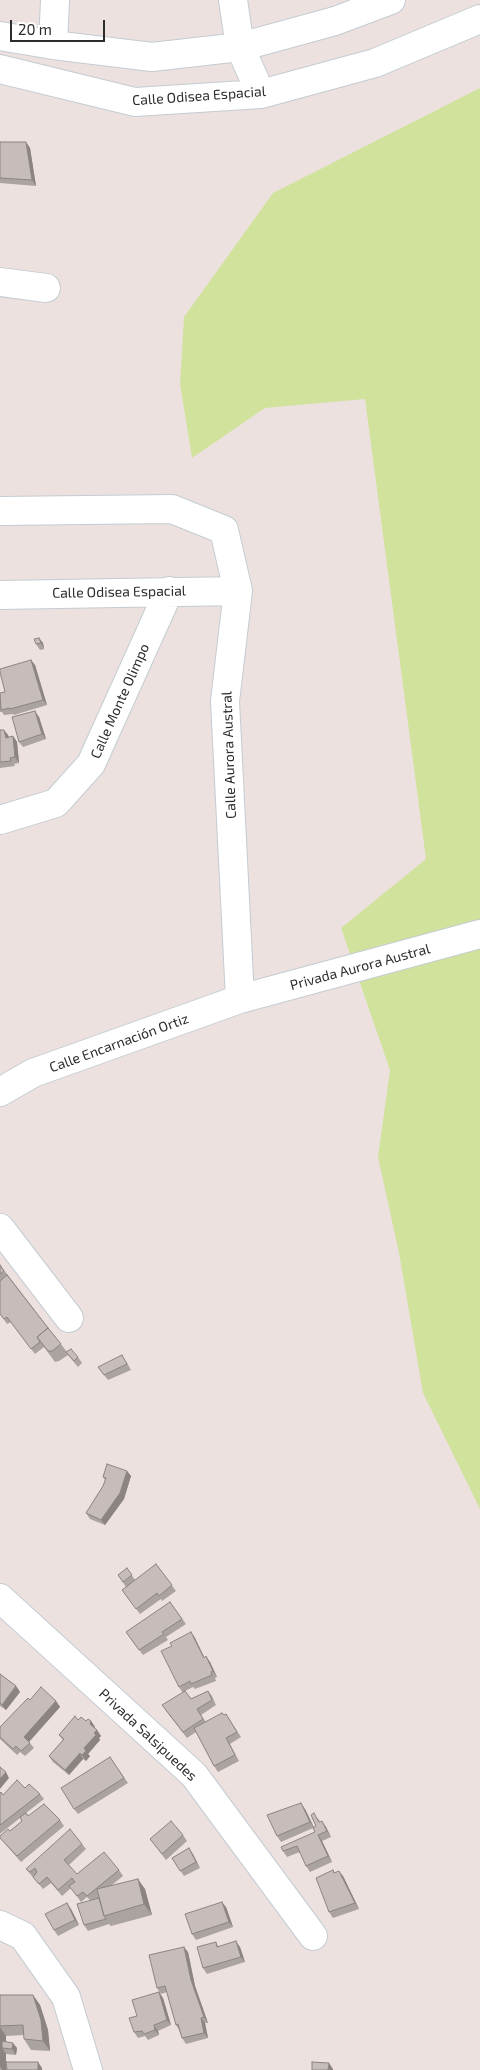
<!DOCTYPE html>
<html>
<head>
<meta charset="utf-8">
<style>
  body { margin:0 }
  #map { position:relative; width:480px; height:2070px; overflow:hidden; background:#ede1df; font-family:"Exo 2",sans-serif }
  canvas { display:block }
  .scale { position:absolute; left:10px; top:20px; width:95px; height:22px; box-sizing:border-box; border:2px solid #2c2c2c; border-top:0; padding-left:6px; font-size:15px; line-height:18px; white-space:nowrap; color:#2c2c2c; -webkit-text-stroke:4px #fff; paint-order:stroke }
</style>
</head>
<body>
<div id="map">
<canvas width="480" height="2070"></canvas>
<div class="scale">20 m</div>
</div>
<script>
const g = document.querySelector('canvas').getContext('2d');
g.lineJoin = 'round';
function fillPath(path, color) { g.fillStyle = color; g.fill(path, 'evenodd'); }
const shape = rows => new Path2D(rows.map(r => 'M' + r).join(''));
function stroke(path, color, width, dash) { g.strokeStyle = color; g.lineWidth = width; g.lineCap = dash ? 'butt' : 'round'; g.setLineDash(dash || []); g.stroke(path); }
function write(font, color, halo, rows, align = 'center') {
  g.font = font + ' "Exo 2",sans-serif'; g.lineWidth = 4; g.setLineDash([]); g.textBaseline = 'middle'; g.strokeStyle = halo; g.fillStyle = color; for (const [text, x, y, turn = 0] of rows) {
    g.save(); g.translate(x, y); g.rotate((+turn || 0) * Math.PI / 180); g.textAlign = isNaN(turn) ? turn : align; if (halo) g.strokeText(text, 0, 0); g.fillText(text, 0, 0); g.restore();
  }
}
fillPath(shape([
  [480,88,480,1509,423,1393,399,1253,378,1157,390,1070,341,928,426,859,365,399,265,408,192,458,180,384,184,317,273,193]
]), '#d1e29d');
const minor = shape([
  [233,0,240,47,261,94],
  [0,36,53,45,152,57,240,47,335,21,391,0],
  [53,45,55,0],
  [0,69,135,102,261,94,375,63,480,19],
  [0,282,46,288],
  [0,511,172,509,224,530,238,591,225,701,240,999],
  [0,595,238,591],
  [0,820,56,803,91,764,169,591],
  [0,1092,33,1073,240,999,480,934],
  [0,1228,69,1318],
  [0,1598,194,1775,313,1936],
  [0,1925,23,1936,66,1997,88,2070]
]);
stroke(minor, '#c3ccd2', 30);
stroke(minor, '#fff', 28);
fillPath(shape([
  [0,142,26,142,30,148,36,186,0,183],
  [39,638,43,643,44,649,40,650,36,644],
  [31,660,35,665,47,705,14,715,13,714,4,715,2,712,0,712,0,693,5,692],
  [39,717,46,739,23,747,19,742],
  [0,730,4,730,8,735,9,737,13,736,17,742,19,763,14,764,15,766,0,768],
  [0,1265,67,1352,78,1357,82,1363,78,1367,68,1355,59,1361,55,1362,44,1347,35,1354,11,1322,7,1324,0,1314],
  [126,1361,131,1370,108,1380,98,1367],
  [127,1471,131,1476,124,1499,105,1525,90,1519,86,1513,103,1486,105,1480,103,1477],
  [156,1564,176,1591,162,1601,161,1599,140,1614,122,1590,126,1587,118,1575,127,1568,135,1580],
  [170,1602,186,1624,166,1637,168,1640,143,1655,126,1632],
  [191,1632,195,1638,204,1657,210,1662,217,1677,215,1678,216,1681,195,1689,193,1687,185,1691,191,1699,208,1691,212,1696,216,1705,201,1715,206,1722,226,1714,241,1737,230,1744,239,1761,218,1772,214,1766,196,1732,187,1738,166,1711,183,1693,179,1687,172,1646],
  [0,1674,16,1686,20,1692,6,1710,0,1706],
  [30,1700,56,1701,60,1707,29,1742,34,1748,25,1756,20,1752,17,1755,0,1739,0,1727],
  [78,1720,86,1721,91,1721,95,1727,95,1728,101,1736,99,1738,100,1740,88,1754,90,1756,86,1761,83,1759,69,1775,53,1762,49,1756,63,1740,59,1735],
  [110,1757,128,1783,78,1814,74,1809],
  [25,1788,40,1794,44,1799,26,1813,28,1816,60,1820,64,1826,21,1862,0,1838,10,1831,22,1821,20,1818,0,1834,0,1793,3,1795],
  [305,1809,314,1827,316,1826,318,1818,320,1822,326,1827,331,1837,322,1841,332,1862,310,1872,306,1866,300,1852,287,1857,283,1851,315,1832,313,1828,281,1842,277,1836],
  [183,1835,187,1841,166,1860,150,1839],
  [82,1844,86,1849,69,1865,77,1874,119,1870,123,1876,112,1885,145,1889,152,1915,111,1926,109,1924,88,1931,84,1925,90,1900,87,1897,81,1902,71,1888,62,1896,51,1883,43,1889,26,1869],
  [189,1848,200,1868,184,1876,172,1858],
  [333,1870,335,1873,343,1876,359,1909,333,1918,329,1912],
  [226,1907,233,1927,196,1940,192,1934],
  [71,1909,79,1925,58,1936,54,1930],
  [216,1942,218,1946,240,1947,245,1962,207,1974,203,1968],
  [188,1952,195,1986,208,2023,205,2023,208,2038,186,2044,182,2038,179,2030,176,2025,167,1992,161,1994,157,1988],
  [159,1992,163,1998,171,2025,158,2031,159,2035,148,2040,145,2036,138,2038,134,2032,137,2016],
  [0,1995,33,1995,40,2005,48,2030,50,2051,31,2050,24,2039,24,2035,6,2036,6,2042,17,2048,16,2055,6,2054,6,2062,42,2068,0,2070]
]), '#aaa3a0');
fillPath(shape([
  [26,142,30,148,36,186,32,180],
  [39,638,43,643,44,649,41,643],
  [31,660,35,665,47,705,43,700],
  [35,711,39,717,46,739,42,734],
  [4,730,8,735,10,744,6,738],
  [13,736,17,742,19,763,15,757],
  [127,1471,131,1476,124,1499,105,1525,101,1520],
  [191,1632,195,1638,207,1663,204,1658],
  [206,1656,210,1662,217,1677,213,1671],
  [16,1686,20,1692,6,1710,2,1705],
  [56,1701,60,1707,28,1743,24,1737],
  [91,1721,95,1727,94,1730,90,1724],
  [97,1730,101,1736,99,1738,100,1740,88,1754,90,1756,86,1761,82,1755,84,1748],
  [80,1753,83,1759,69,1775,65,1770],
  [6,1772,9,1778,0,1789,0,1779],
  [301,1803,305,1809,314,1828,310,1822],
  [322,1821,326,1827,331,1837,327,1831],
  [318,1835,322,1841,332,1862,328,1856],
  [189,1848,193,1854,200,1868,196,1862],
  [339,1871,343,1876,359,1909,355,1903],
  [138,1879,145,1889,152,1915,144,1904],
  [222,1902,226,1907,233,1927,229,1922],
  [67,1903,71,1909,79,1925,75,1920],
  [236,1941,240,1947,245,1962,241,1957],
  [184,1947,188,1952,195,1986,208,2023,204,2017,191,1980],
  [159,1992,163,1998,171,2025,167,2020],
  [33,1995,40,2005,48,2030,50,2051,43,2041],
  [201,2018,205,2023,208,2038,204,2033],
  [154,2025,158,2031,159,2035,155,2030],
  [0,2027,6,2036,6,2049,2,2048,6,2054,6,2070,2,2070,0,2066],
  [13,2043,17,2048,16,2055,12,2049],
  [38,2062,42,2068,42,2070,38,2070],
  [329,2063,333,2069,333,2070,328,2070]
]), '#8b8482');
const building = shape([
  [0,142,26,142,32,180,0,178,0,142],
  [39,638,41,643,36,644,34,639,39,638],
  [31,660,43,700,10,709,9,708,1,710,0,693,5,692,0,672,0,669,31,660],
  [35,711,42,734,19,742,12,717,35,711],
  [0,730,4,730,6,738,13,736,15,757,10,758,11,761,0,762,0,730],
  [0,1265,4,1271,0,1274,0,1265],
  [7,1275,48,1328,37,1337,40,1342,31,1349,7,1317,4,1319,0,1314,0,1281,7,1275],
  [48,1328,61,1344,52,1351,48,1351,37,1337,48,1328],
  [71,1349,78,1357,74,1361,66,1352,71,1349],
  [122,1355,127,1364,104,1375,98,1367,122,1355],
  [107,1464,127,1471,120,1493,101,1520,86,1513,103,1486,106,1478,103,1477,107,1464],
  [156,1564,172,1585,159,1596,157,1593,136,1609,122,1590,156,1564],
  [127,1568,132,1575,123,1582,118,1575,127,1568],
  [170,1602,182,1619,162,1632,164,1634,139,1650,126,1632,170,1602],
  [191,1632,204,1658,206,1656,213,1671,211,1672,212,1675,191,1684,190,1681,179,1687,161,1651,172,1646,170,1643,191,1632],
  [0,1674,16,1686,2,1705,0,1703,0,1674],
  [41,1687,56,1701,24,1737,30,1743,21,1751,16,1746,13,1749,0,1737,0,1727,28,1698,30,1700,41,1687],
  [185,1691,191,1699,208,1691,212,1700,197,1709,203,1719,183,1732,162,1705,185,1691],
  [222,1713,224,1715,226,1714,237,1732,226,1738,235,1755,214,1766,194,1728,222,1713],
  [75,1716,78,1720,81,1717,86,1721,88,1719,91,1721,90,1724,97,1730,94,1733,96,1735,84,1748,86,1751,82,1755,80,1753,65,1770,49,1756,64,1739,59,1735,75,1716],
  [110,1757,124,1778,74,1809,61,1788,110,1757],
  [0,1767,6,1772,0,1779,0,1767],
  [17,1780,25,1788,29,1784,40,1794,0,1825,0,1793,1,1792,3,1795,17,1780],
  [301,1803,310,1822,277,1836,267,1815,301,1803],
  [44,1804,60,1820,17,1856,0,1838,0,1836,8,1829,10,1831,22,1821,20,1817,26,1813,28,1816,44,1804],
  [314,1813,319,1822,322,1821,327,1831,318,1835,328,1856,306,1866,297,1846,283,1851,281,1847,315,1832,313,1828,316,1826,311,1815,314,1813],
  [171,1821,183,1835,162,1854,150,1839,171,1821],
  [70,1829,82,1844,64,1860,77,1874,104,1852,119,1870,87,1896,83,1892,77,1896,69,1886,75,1882,72,1878,58,1890,47,1877,39,1884,33,1877,37,1872,35,1868,30,1872,26,1869,70,1829],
  [189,1848,196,1862,180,1871,172,1858,189,1848],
  [333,1870,334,1873,339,1871,355,1903,329,1912,316,1878,333,1870],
  [138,1879,144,1904,104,1916,97,1889,138,1879],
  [99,1898,104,1916,106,1919,84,1925,77,1904,99,1898],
  [222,1902,229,1922,192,1934,185,1914,222,1902],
  [67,1903,75,1920,54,1930,45,1914,67,1903],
  [236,1941,241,1957,203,1968,197,1947,216,1942,217,1947,236,1941],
  [184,1947,191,1980,204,2017,201,2018,204,2033,182,2038,178,2024,176,2025,165,1986,157,1988,149,1955,184,1947],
  [159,1992,167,2020,154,2025,155,2030,144,2034,142,2031,134,2032,129,2018,137,2016,132,2000,159,1992],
  [0,1995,33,1995,41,2020,43,2041,24,2039,23,2025,0,2026,0,1995],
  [2,2041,13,2043,12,2049,2,2048,2,2041],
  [6,2062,38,2062,38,2070,7,2070,6,2062],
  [312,2062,329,2063,328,2070,312,2070,312,2062]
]);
fillPath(building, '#c6bdba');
stroke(building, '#8b8482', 1);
write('14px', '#2c2c2c', '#fff', [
  ["Calle Odisea Espacial",199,96,-4],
  ["Calle Odisea Espacial",119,592,-1],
  ["Calle Monte Olimpo",120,701,-66],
  ["Calle Aurora Austral",229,755,-92],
  ["Privada Aurora Austral",360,967,-15],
  ["Calle Encarnación Ortiz",119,1043,-20],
  ["Privada Salsipuedes",148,1735,43]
]);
</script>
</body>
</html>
